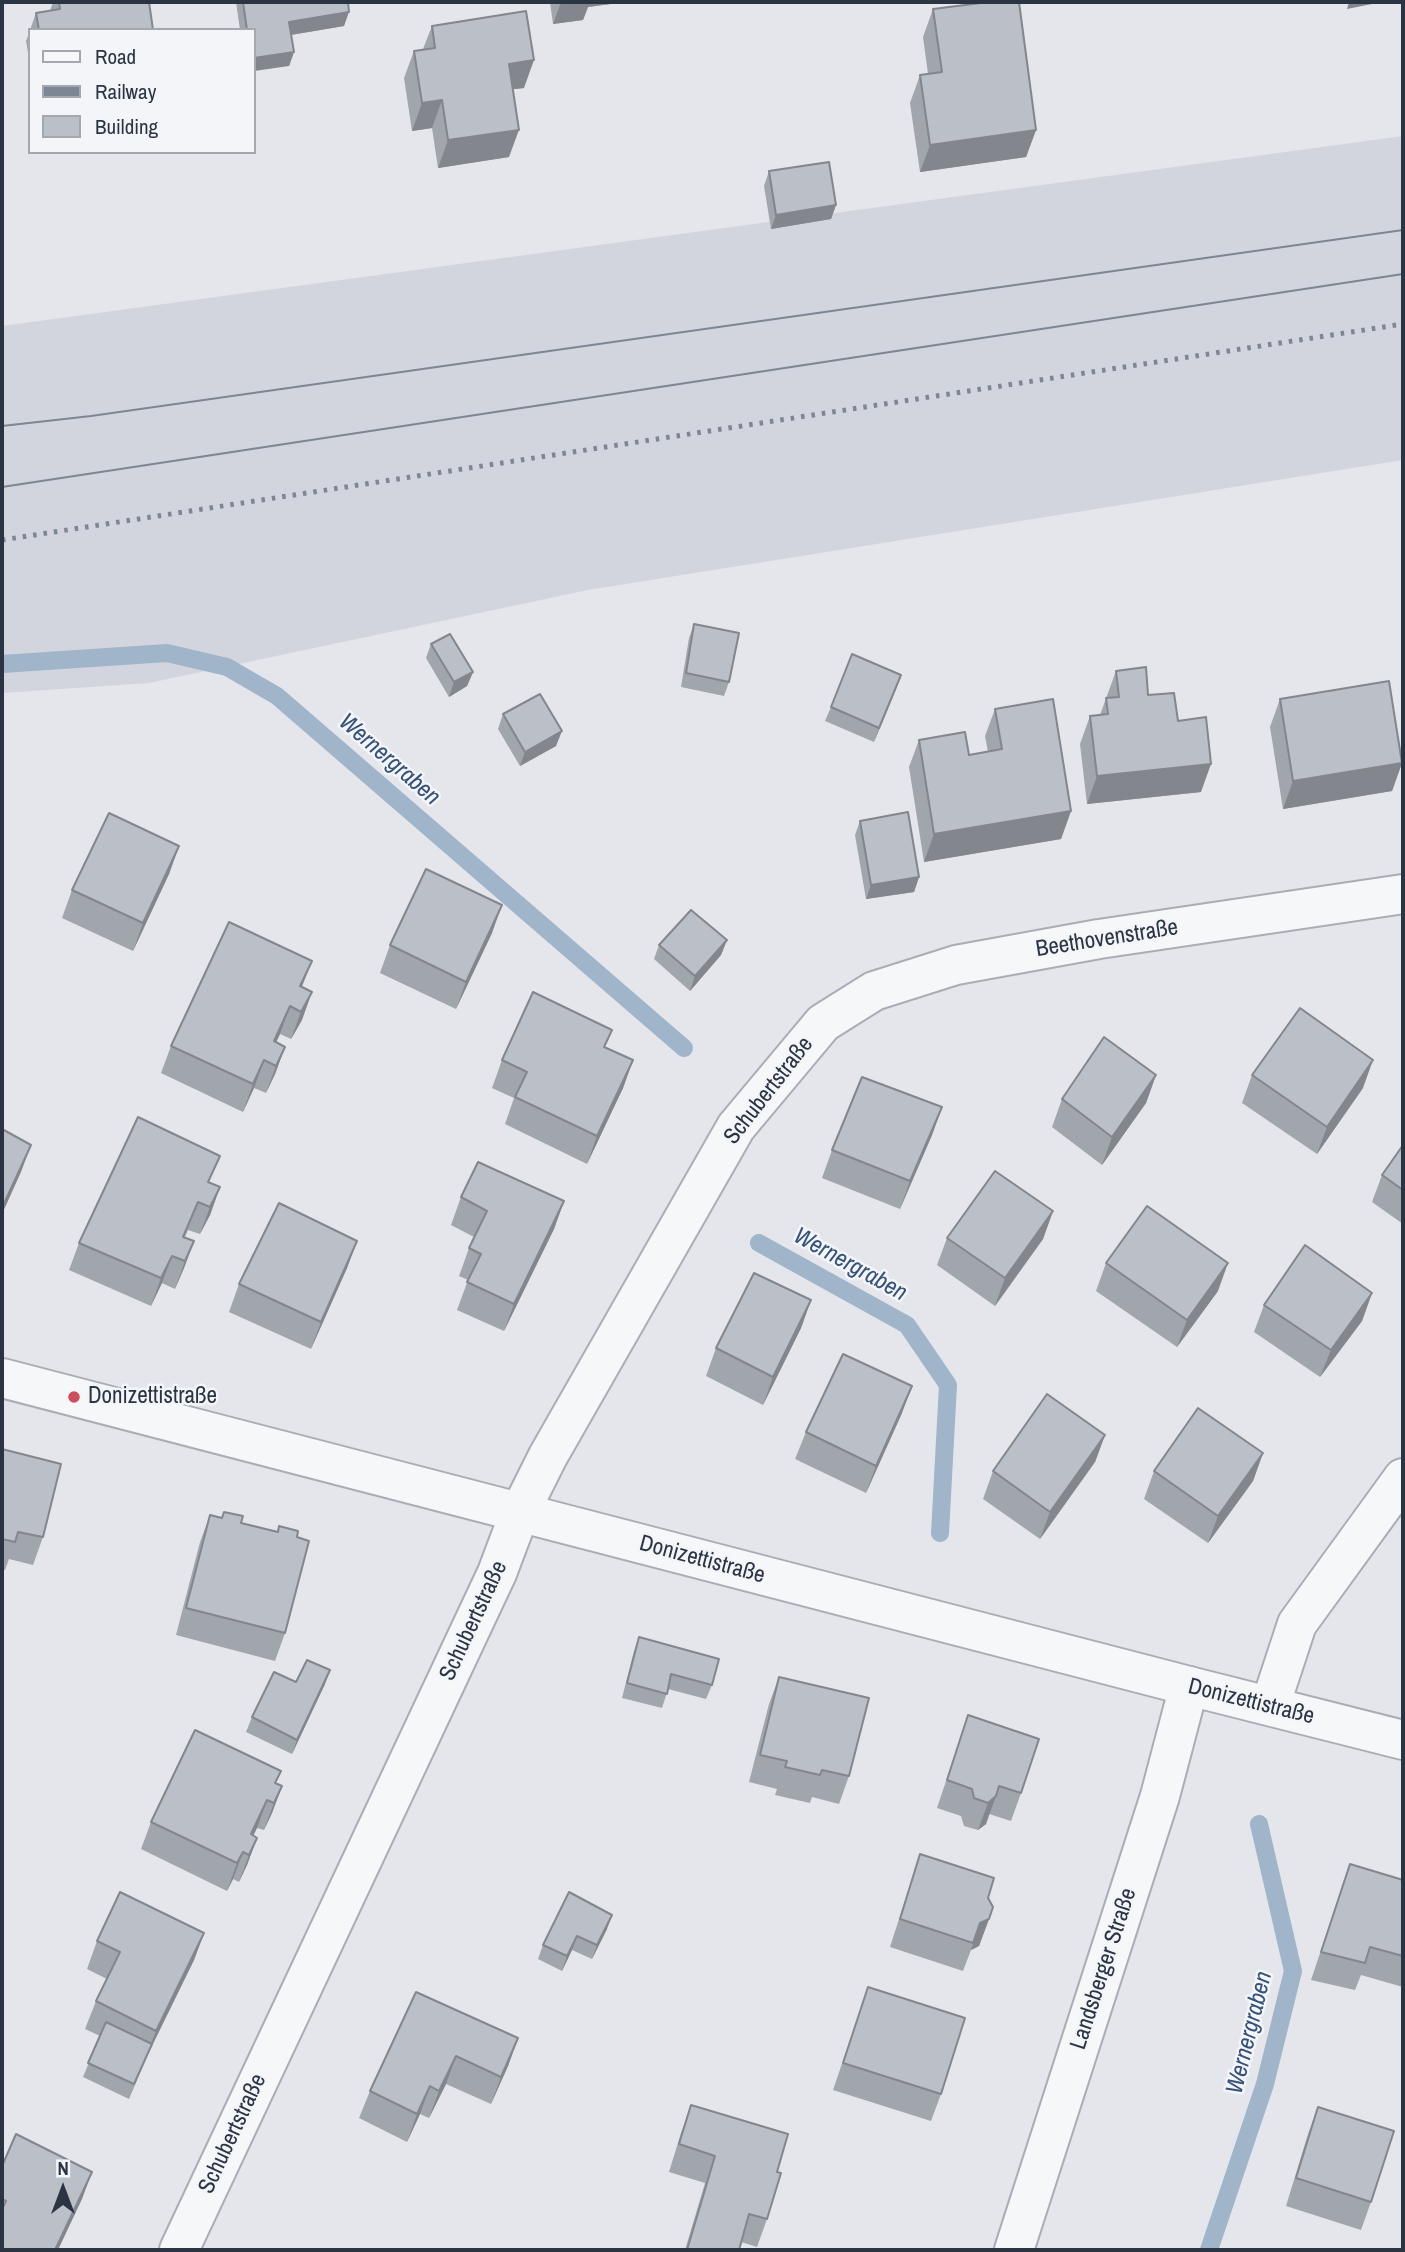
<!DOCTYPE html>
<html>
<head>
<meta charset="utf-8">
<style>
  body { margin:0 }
  #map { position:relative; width:1405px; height:2252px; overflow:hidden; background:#e4e6eb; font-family:"Archivo Narrow",sans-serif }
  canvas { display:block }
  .frame { position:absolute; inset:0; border:4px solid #2b3443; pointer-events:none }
  .legend { position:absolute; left:28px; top:28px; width:228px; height:126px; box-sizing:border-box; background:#f3f5f8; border:2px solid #a3a8b0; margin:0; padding:9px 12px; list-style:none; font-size:21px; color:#2b3443 }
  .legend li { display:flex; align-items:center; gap:14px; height:35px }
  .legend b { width:35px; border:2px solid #a3a8b0 }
  .north { position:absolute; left:28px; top:2154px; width:70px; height:70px; -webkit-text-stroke:5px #f3f5f8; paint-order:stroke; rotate:0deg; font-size:19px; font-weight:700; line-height:28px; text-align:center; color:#2b3443 }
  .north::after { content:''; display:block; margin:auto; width:24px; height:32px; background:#2b3443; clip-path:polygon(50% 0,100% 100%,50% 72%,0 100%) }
</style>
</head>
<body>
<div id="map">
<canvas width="1405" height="2252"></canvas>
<div class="frame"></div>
<ul class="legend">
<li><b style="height:9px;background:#f6f7f9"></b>Road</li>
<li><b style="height:9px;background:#7d8695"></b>Railway</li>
<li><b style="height:19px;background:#bbc0c8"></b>Building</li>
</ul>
<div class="north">N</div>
</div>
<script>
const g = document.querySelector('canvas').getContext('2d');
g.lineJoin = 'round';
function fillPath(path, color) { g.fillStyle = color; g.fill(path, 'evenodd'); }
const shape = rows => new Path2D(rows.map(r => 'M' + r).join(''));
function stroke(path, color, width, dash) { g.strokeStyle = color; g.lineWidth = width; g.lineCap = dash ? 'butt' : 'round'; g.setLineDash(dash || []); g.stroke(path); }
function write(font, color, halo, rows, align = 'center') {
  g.font = font + ' "Archivo Narrow",sans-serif'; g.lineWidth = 5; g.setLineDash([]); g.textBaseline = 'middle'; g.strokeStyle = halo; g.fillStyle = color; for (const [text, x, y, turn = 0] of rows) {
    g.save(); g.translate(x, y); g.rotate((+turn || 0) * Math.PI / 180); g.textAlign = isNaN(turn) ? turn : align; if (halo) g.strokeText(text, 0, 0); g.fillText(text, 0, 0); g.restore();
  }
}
fillPath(shape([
  [1403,136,1403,460,588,590,149,683,2,693,2,326]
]), '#d2d5dd');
stroke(shape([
  [2,664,167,653,227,667,277,696,684,1048],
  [759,1243,907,1325,948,1385,940,1533],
  [1209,2250,1265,2084,1293,1971,1259,1824]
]), '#a0b4ca', 18);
const minor = shape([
  [1189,1686,1403,1740],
  [1270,1706,1297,1624,1403,1478],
  [179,2250,497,1573,520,1512,548,1456,736,1127,823,1023,874,991,956,965,1099,939,1403,894]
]);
const tertiary = shape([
  [2,1378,1189,1686,1160,1796,1014,2250]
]);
stroke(minor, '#a9adb5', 42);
stroke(tertiary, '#a9adb5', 42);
stroke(minor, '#f6f7f9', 38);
stroke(tertiary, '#f6f7f9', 38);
stroke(shape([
  [2,426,91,416,1403,230],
  [2,487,1403,274]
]), '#7d8695', 2);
stroke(shape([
  [2,540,1403,324]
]), '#7d8695', 5, [3.5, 7]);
fillPath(shape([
  [53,2,149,2,153,30,30,30,36,13,50,11],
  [236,2,348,2,344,26,291,35,294,52,289,66,254,30,240,30],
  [550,2,626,2,588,7,583,20,553,24],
  [933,9,1036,130,1026,157,920,172,910,103,920,75,928,74,923,37],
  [432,26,524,88,513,89,509,157,438,168,432,128,412,131,404,78,414,51,423,49],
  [30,31,30,64,26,41],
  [769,171,836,205,831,219,771,229,764,186],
  [694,624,729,682,724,696,681,687,689,638],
  [431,644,473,672,467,686,449,697,426,658],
  [1116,671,1148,695,1178,721,1201,792,1087,804,1080,744,1090,716,1100,715],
  [901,675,874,742,825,721,831,707],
  [1280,699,1402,763,1392,791,1283,809,1270,727],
  [995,709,1071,811,1061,839,924,862,909,767,919,740,969,755,988,752,985,736],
  [503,714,556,746,520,766,498,729],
  [860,821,919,877,914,892,866,899,855,835],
  [179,846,169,874,133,951,62,918,72,890],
  [492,933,456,1009,380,973,390,945],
  [727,940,721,955,690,991,654,959,659,945],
  [302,987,302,1020,291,1039,280,1034,276,1042,285,1047,275,1074,266,1093,254,1088,243,1112,161,1073,171,1046],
  [606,1047,633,1060,623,1088,587,1164,505,1124,514,1098,492,1088,502,1060],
  [1156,1075,1146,1103,1102,1165,1052,1127,1062,1099],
  [1252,1075,1363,1088,1317,1154,1242,1103],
  [942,1107,932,1135,900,1209,822,1178,832,1150],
  [1403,1145,1403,1224,1372,1202,1382,1175],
  [210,1183,220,1187,210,1215,200,1234,188,1230,185,1237,194,1241,184,1268,175,1289,162,1283,151,1306,69,1270,79,1243],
  [461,1197,564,1201,554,1229,504,1331,457,1310,468,1280,459,1276,469,1248,474,1237,451,1225],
  [1053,1211,1043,1239,995,1306,937,1265,947,1238],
  [357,1241,347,1268,311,1349,229,1312,239,1284],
  [1106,1263,1218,1291,1177,1347,1096,1291],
  [1372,1293,1362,1321,1320,1377,1254,1332,1264,1305],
  [811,1300,801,1328,763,1405,706,1376,716,1348],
  [902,1413,866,1493,795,1459,806,1432],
  [1105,1435,1095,1462,1040,1539,983,1499,993,1471],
  [2,1449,43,1537,33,1565,9,1559,5,1570,2,1569],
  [1263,1453,1253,1481,1208,1543,1144,1499,1154,1471],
  [224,1512,241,1523,277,1532,279,1526,297,1537,285,1633,275,1661,176,1635,200,1542,210,1515,222,1518],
  [639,1637,712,1685,706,1699,668,1689,662,1708,622,1698,634,1651],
  [779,1677,849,1776,839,1804,812,1797,810,1803,775,1795,777,1789,749,1782,769,1704],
  [296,1682,325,1684,292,1754,246,1732,252,1717],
  [968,1715,1021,1793,1011,1821,989,1814,986,1824,978,1830,964,1826,961,1816,937,1808],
  [276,1783,282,1786,272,1813,264,1830,257,1828,253,1835,257,1838,247,1865,239,1882,233,1879,227,1891,141,1849,151,1822],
  [920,1854,989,1919,979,1946,971,1950,963,1971,890,1947],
  [1350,1864,1403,1880,1403,1987,1361,1975,1355,1990,1311,1980],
  [569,1892,607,1929,592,1959,572,1950,562,1971,538,1959,543,1945],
  [204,1933,194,1960,146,2058,129,2099,83,2077,100,2036,85,2029,96,2001,107,1979,87,1969,97,1941],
  [868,1987,941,2094,931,2121,833,2090],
  [416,1992,518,2038,508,2066,491,2104,446,2084,429,2118,420,2114,407,2142,359,2118,370,2091],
  [691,2105,777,2172,767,2219,757,2247,741,2242,739,2250,685,2250,705,2183,669,2172,681,2133],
  [1318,2107,1371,2202,1361,2230,1286,2206,1308,2134]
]), '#a1a5ac');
fillPath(shape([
  [561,2,626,2,588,7,583,20,553,24],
  [1349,2,1382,2,1347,9],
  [349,12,344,26,284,36,289,22],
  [294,52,289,66,254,71,254,58],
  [534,60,524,88,498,91,509,64],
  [442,100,432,128,412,131,422,103],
  [519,130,509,157,438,168,448,140],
  [1036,130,1026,157,920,172,930,145],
  [836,205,831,219,771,229,776,215],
  [473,672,467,686,449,697,454,682],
  [901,675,896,689,874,742,879,728],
  [562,731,556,746,520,766,525,752],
  [1402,763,1392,791,1283,809,1293,781],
  [1211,764,1201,792,1087,804,1097,776],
  [1071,811,1061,839,924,862,934,834],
  [179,846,169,874,133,951,143,923],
  [919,877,914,892,866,899,871,885],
  [502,905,492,933,456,1009,466,982],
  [727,940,721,955,690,991,695,976],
  [312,961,301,989,300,986],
  [312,992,302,1020,291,1039,301,1012],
  [290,1006,280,1034,267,1061,274,1041],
  [285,1047,275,1074,266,1093,276,1066],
  [264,1060,254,1088,243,1112,253,1084],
  [633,1060,623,1088,587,1164,597,1136],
  [1373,1060,1363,1088,1317,1154,1327,1127],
  [1156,1075,1146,1103,1102,1165,1112,1137],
  [942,1107,932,1135,900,1209,910,1181],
  [31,1145,21,1172,2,1214,2,1208],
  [220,1187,210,1215,200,1234,210,1207],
  [564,1201,554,1229,504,1331,514,1304],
  [1053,1211,1043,1239,995,1306,1005,1278],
  [194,1241,184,1268,175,1289,185,1261],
  [357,1241,347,1268,311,1349,321,1322],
  [172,1256,162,1283,151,1306,161,1278],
  [1228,1263,1218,1291,1177,1347,1187,1320],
  [1372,1293,1362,1321,1320,1377,1331,1350],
  [811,1300,801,1328,763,1405,773,1377],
  [912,1386,902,1413,866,1493,876,1466],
  [1105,1435,1095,1462,1040,1539,1050,1512],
  [1263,1453,1253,1481,1208,1543,1218,1516],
  [330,1670,325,1684,292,1754,297,1740],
  [282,1786,272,1813,264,1830,274,1803],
  [996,1796,986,1824,978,1830,988,1803],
  [267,1800,257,1828,245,1853,251,1834],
  [257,1838,247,1865,239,1882,249,1855],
  [243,1852,233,1879,227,1891,237,1863],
  [612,1915,607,1929,592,1959,597,1945],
  [989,1919,979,1946,971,1950,980,1923],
  [204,1933,194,1960,146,2058,129,2099,156,2031],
  [577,1936,572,1950,562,1971,567,1956],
  [518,2038,508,2066,491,2104,501,2077],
  [456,2056,446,2084,429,2118,439,2091],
  [430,2086,420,2114,407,2142,417,2114],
  [92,2172,82,2199,58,2250,55,2250]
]), '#83868c');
const building = shape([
  [59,2,149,2,153,30,39,30,36,13,60,9,59,2],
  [243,2,348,2,349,12,289,22,294,52,254,58,254,30,247,30,243,2],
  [989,2,1019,2,1036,130,930,145,920,75,942,72,933,9,989,2],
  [526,11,534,60,509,64,519,130,448,140,442,100,422,103,414,51,435,48,432,26,526,11],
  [829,162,836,205,776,215,769,171,829,162],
  [694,624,739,633,729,682,686,673,694,624],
  [450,634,473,672,454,682,431,644,450,634],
  [852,654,901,675,879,728,831,707,852,654],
  [1146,667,1148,695,1174,693,1178,721,1206,717,1211,764,1097,776,1090,716,1108,714,1106,698,1119,697,1116,671,1146,667],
  [1389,681,1402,763,1293,781,1280,699,1389,681],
  [540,694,562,731,525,752,503,714,540,694],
  [1053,699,1071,811,934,834,919,740,965,732,969,755,1002,749,995,709,1053,699],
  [908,812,919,877,871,885,860,821,908,812],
  [109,813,179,846,143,923,72,890,109,813],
  [426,869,502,905,466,982,390,945,426,869],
  [691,910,727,940,695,976,659,945,691,910],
  [229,922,312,961,300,986,312,992,301,1012,290,1006,274,1041,285,1047,276,1066,264,1060,253,1084,171,1046,229,922],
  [533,992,612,1030,604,1047,633,1060,597,1136,515,1097,527,1072,502,1060,533,992],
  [1300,1008,1373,1060,1327,1127,1252,1075,1300,1008],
  [1104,1037,1156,1075,1112,1137,1062,1099,1104,1037],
  [862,1077,942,1107,910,1181,832,1150,862,1077],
  [138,1117,220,1156,208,1182,220,1187,210,1207,198,1202,183,1237,194,1241,185,1261,172,1256,161,1278,79,1243,138,1117],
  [2,1129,31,1145,2,1208,2,1129],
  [1403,1145,1403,1190,1382,1175,1403,1145],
  [478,1162,564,1201,514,1304,467,1282,481,1254,469,1248,487,1211,461,1197,478,1162],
  [995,1171,1053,1211,1005,1278,947,1238,995,1171],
  [279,1203,357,1241,321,1322,239,1284,279,1203],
  [1147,1206,1228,1263,1187,1320,1106,1263,1147,1206],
  [1305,1245,1372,1293,1331,1350,1264,1305,1305,1245],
  [754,1273,811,1300,773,1377,716,1348,754,1273],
  [843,1354,912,1386,876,1466,806,1432,843,1354],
  [1047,1394,1105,1435,1050,1512,993,1471,1047,1394],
  [1198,1408,1263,1453,1218,1516,1154,1471,1198,1408],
  [2,1449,61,1464,43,1537,18,1532,15,1542,2,1539,2,1449],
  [224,1512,243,1516,241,1523,278,1532,279,1526,298,1531,297,1537,309,1541,285,1633,186,1608,210,1515,222,1518,224,1512],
  [639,1637,719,1659,712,1685,671,1674,667,1694,627,1683,639,1637],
  [307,1660,330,1670,297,1740,252,1717,274,1672,296,1682,307,1660],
  [779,1677,869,1698,849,1776,822,1770,820,1775,785,1767,787,1761,760,1755,779,1677],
  [968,1715,1039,1739,1021,1793,999,1786,996,1796,988,1803,974,1798,972,1789,947,1780,968,1715],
  [195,1730,281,1771,275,1783,282,1786,274,1803,267,1800,251,1834,257,1838,249,1855,243,1852,237,1863,151,1822,195,1730],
  [920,1854,994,1878,988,1898,993,1907,989,1919,980,1923,973,1943,900,1919,920,1854],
  [1350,1864,1403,1880,1403,1956,1370,1947,1365,1963,1321,1952,1350,1864],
  [120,1892,204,1933,156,2031,96,2001,120,1952,97,1941,120,1892],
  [569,1892,612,1915,597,1945,577,1936,567,1956,543,1945,569,1892],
  [868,1987,965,2018,941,2094,843,2063,868,1987],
  [416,1992,518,2038,501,2077,456,2056,439,2091,430,2086,417,2114,370,2091,416,1992],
  [106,2022,152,2044,134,2084,88,2063,106,2022],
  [691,2105,788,2134,777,2172,781,2173,767,2219,749,2214,739,2250,687,2250,715,2156,679,2144,691,2105],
  [1318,2107,1394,2131,1371,2202,1296,2178,1318,2107],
  [16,2134,92,2172,55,2250,2,2250,2,2209,6,2201,2,2199,2,2166,16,2134]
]);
fillPath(building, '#bbc0c8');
stroke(building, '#83868c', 2);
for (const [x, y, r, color] of [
  [74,1397,7,"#cc4d5e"]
]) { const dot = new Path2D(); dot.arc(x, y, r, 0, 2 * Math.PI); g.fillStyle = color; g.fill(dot); stroke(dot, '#f3f5f8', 2.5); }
write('23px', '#2b3443', '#f3f5f8', [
  ["Beethovenstraße",1107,939,-9],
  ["Schubertstraße",769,1091,-52],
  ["Donizettistraße",702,1560,15],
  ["Schubertstraße",474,1621,-65],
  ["Donizettistraße",1251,1702,14],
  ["Landsberger Straße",1104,1969,-72],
  ["Schubertstraße",233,2134,-65]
]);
write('23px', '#2b3443', '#f3f5f8', [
  ["Donizettistraße",88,1397]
], 'left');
write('italic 24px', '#365277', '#f3f5f8', [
  ["Wernergraben",389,760,41],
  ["Wernergraben",850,1265,29],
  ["Wernergraben",1250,2033,-76]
]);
</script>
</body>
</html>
